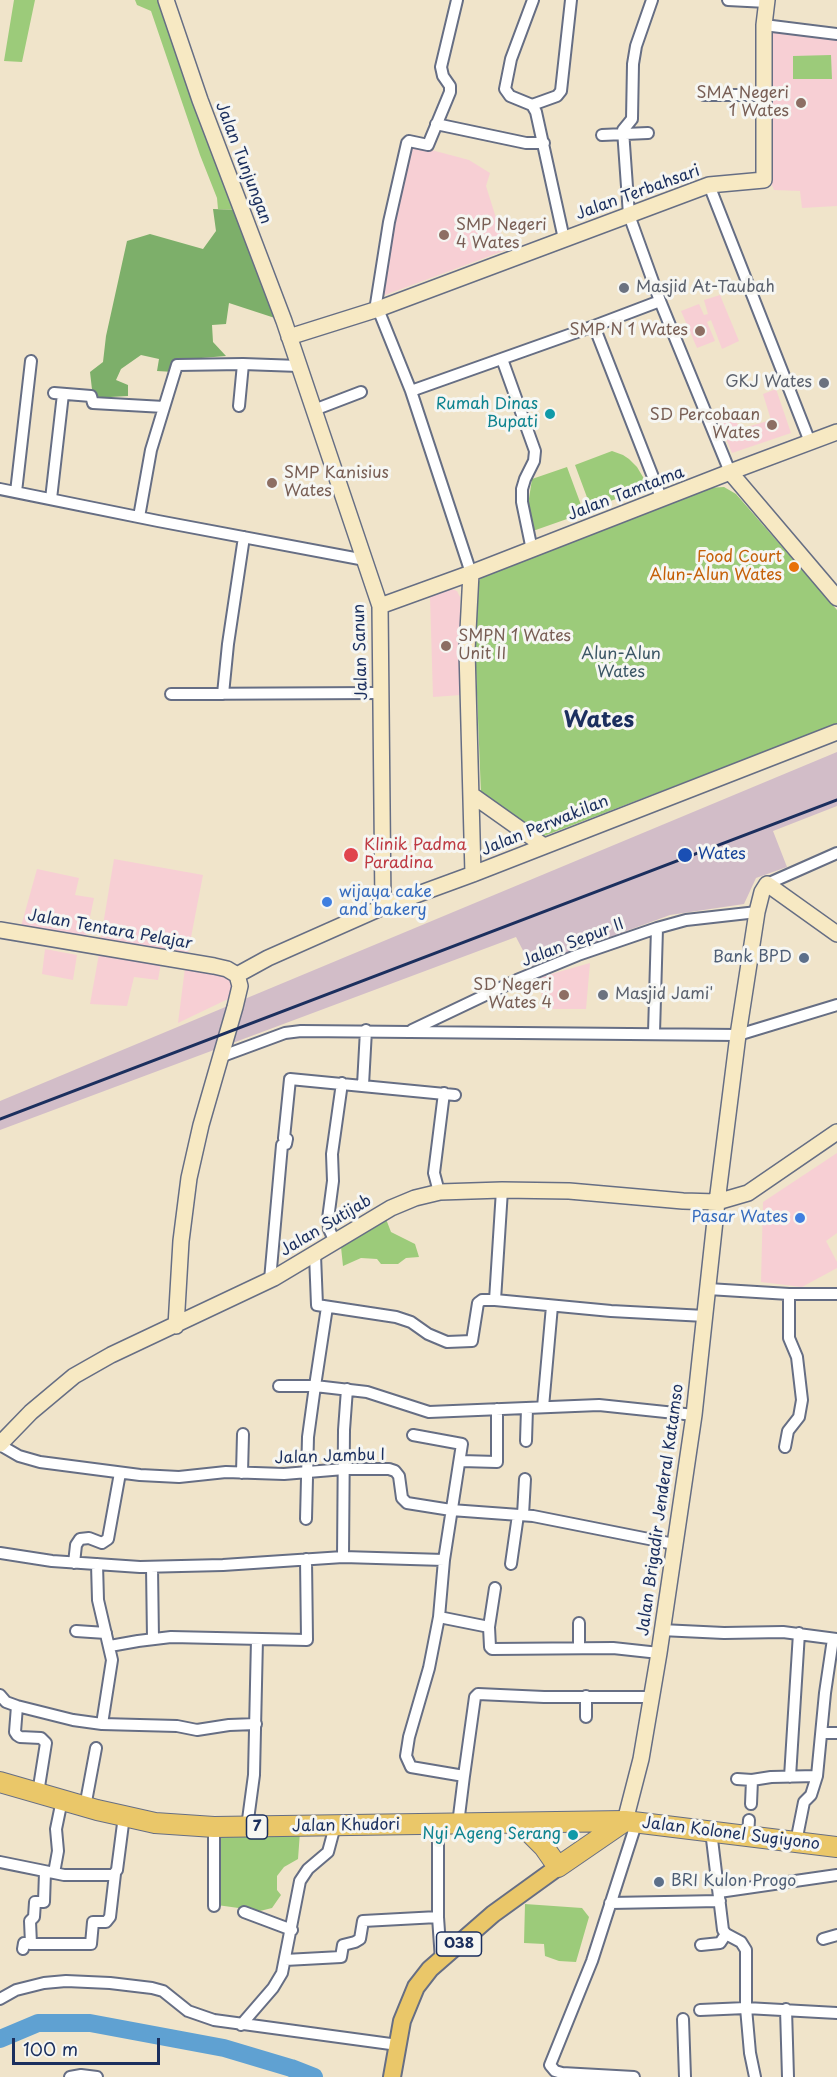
<!DOCTYPE html>
<html>
<head>
<meta charset="utf-8">
<style>
  body { margin:0 }
  #map { position:relative; width:837px; height:2077px; overflow:hidden; background:#f0e4ca; font-family:"Playpen Sans",sans-serif }
  canvas { display:block }
  .scale { position:absolute; left:12px; top:2038px; width:148px; height:27px; box-sizing:border-box; border:3px solid #1b2f5e; border-top:0; padding-left:8px; font-size:18px; line-height:21px; white-space:nowrap; color:#1b2f5e; -webkit-text-stroke:4px #f6f6f2; paint-order:stroke }
</style>
</head>
<body>
<div id="map">
<canvas width="837" height="2077"></canvas>
<div class="scale">100 m</div>
</div>
<script>
const g = document.querySelector('canvas').getContext('2d');
g.lineJoin = 'round';
function fillPath(path, color) { g.fillStyle = color; g.fill(path, 'evenodd'); }
const shape = rows => new Path2D(rows.map(r => 'M' + r).join(''));
function stroke(path, color, width, dash) { g.strokeStyle = color; g.lineWidth = width; g.lineCap = dash ? 'butt' : 'round'; g.setLineDash(dash || []); g.stroke(path); }
function write(font, color, halo, rows, align = 'center') {
  g.font = font + ' "Playpen Sans",sans-serif'; g.lineWidth = 6; g.setLineDash([]); g.textBaseline = 'middle'; g.strokeStyle = halo; g.fillStyle = color; for (const [text, x, y, turn = 0] of rows) {
    g.save(); g.translate(x, y); g.rotate((+turn || 0) * Math.PI / 180); g.textAlign = isNaN(turn) ? turn : align; if (halo) g.strokeText(text, 0, 0); g.fillText(text, 0, 0); g.restore();
  }
}
fillPath(shape([
  [766,27,837,37,837,206,802,208,800,191,774,190,765,170],
  [409,144,469,160,490,173,486,186,506,250,377,298],
  [720,295,739,341,722,349,711,320,707,322,715,341,697,348,681,311,699,304,704,315,708,314,704,300],
  [776,389,791,433,732,453,718,419,732,413,740,429,771,420,763,394],
  [452,589,457,591,460,597,461,695,433,697,430,597],
  [114,859,203,875,187,958,100,943],
  [37,869,79,878,75,895,94,898,85,941,20,930],
  [45,949,77,955,73,980,42,974],
  [99,954,161,963,158,980,134,977,127,1006,90,1004],
  [590,963,586,1009,542,1009,541,977],
  [185,968,219,973,227,976,232,983,232,992,230,998,178,1023],
  [837,1153,837,1233,826,1241,837,1262,837,1268,802,1287,761,1282,763,1202]
]), '#f7cfd4');
fillPath(shape([
  [837,752,837,806,773,831,787,867,756,878,744,904,670,915,531,966,516,937,0,1130,0,1101]
]), '#d2bdc8');
fillPath(shape([
  [14,0,35,0,22,62,4,61],
  [135,0,167,0,242,210,218,209,217,198,200,155,151,11,137,5],
  [831,55,832,79,793,79,793,56],
  [612,451,623,455,629,459,637,467,649,487,591,508,575,465],
  [567,467,584,513,530,532,528,505,532,479],
  [724,487,736,494,837,610,837,724,544,836,481,794,473,592,483,574,707,488],
  [386,1219,391,1232,415,1244,419,1257,406,1258,398,1264,381,1264,377,1259,361,1258,343,1266,341,1247],
  [300,1832,298,1859,284,1867,277,1876,277,1890,281,1895,272,1908,260,1911,217,1905,214,1833],
  [525,1904,582,1908,589,1917,576,1962,559,1961,545,1956,544,1944,524,1943]
]), '#9ccb7a');
fillPath(shape([
  [213,209,242,210,284,321,229,303,226,324,212,325,213,342,226,356,177,360,174,372,157,371,159,359,141,355,121,369,116,380,128,385,128,396,93,398,90,372,103,362,106,336,127,241,150,234,203,249,216,231]
]), '#7daf6a');
stroke(shape([
  [0,2039,38,2023,90,2023,224,2048,291,2068,314,2077]
]), '#5fa1d2', 18);
const street = shape([
  [457,0,441,67,443,76,450,86,450,92,428,145,409,141,407,143,389,222,376,304,411,391,471,573],
  [533,0,511,59,505,89,510,96,532,105,536,112,564,239],
  [652,0,636,46,633,64,632,119,623,130,629,215,660,301,730,472],
  [728,0,767,2],
  [764,25,837,34],
  [704,95,764,95],
  [532,105,557,96,561,91,571,0],
  [436,124,526,143,544,143],
  [602,135,648,133],
  [709,185,810,442],
  [594,326,662,500],
  [502,359,535,451,534,461,525,479,522,489,522,502,532,550],
  [411,391,594,326,660,301],
  [54,393,91,396,93,403,164,407],
  [239,406,243,364,299,366],
  [314,410,361,392],
  [0,489,158,521,365,560],
  [16,492,31,361],
  [51,499,63,394],
  [139,517,151,450,177,365,243,364],
  [171,694,380,693],
  [223,694,228,644,244,537],
  [767,884,837,853],
  [412,1030,517,980,578,955,657,928,686,920,757,912],
  [654,1033,657,928],
  [220,1057,285,1033,301,1031,738,1035,837,1005],
  [363,1085,366,1030],
  [502,1190,495,1300,611,1311,705,1316],
  [439,1192,434,1173,444,1093],
  [335,1242,329,1229,328,1219,333,1181,332,1154,342,1083],
  [315,1255,317,1305,396,1317,411,1322,428,1334,447,1342,472,1341,478,1303,482,1300,495,1300],
  [270,1280,282,1145,286,1144,287,1139,284,1138,290,1079,455,1095],
  [708,1289,789,1294,837,1294],
  [279,1386,315,1386,327,1307],
  [543,1407,552,1306],
  [526,1441,527,1408],
  [0,1445,19,1456,40,1462,140,1475,179,1477,226,1472,284,1474,344,1469,389,1469,395,1471,399,1476,402,1498,407,1503,451,1510,533,1516,674,1544],
  [785,1447,788,1431,799,1417,802,1400,797,1357,789,1338,789,1294],
  [461,1461,497,1462,497,1409],
  [242,1473,243,1434],
  [523,1515,525,1479],
  [306,1519,308,1437,315,1386,367,1392,429,1412,599,1405,694,1415],
  [0,1553,52,1561,140,1567,223,1565,343,1557,444,1560,462,1444,413,1435],
  [343,1557,344,1430,347,1389],
  [444,1560,439,1617,429,1668,409,1737,406,1756,411,1767,464,1776,458,1824],
  [74,1563,76,1545,80,1539,89,1538,102,1543,108,1539,120,1473],
  [511,1564,518,1515],
  [152,1567,153,1639],
  [439,1617,489,1627,490,1647,492,1649,613,1648,659,1653],
  [489,1627,495,1588],
  [661,1630,724,1633,783,1632,837,1639],
  [76,1631,106,1633],
  [110,1646,138,1641,171,1637,307,1640,306,1559],
  [579,1647,579,1623],
  [0,1695,6,1702,17,1706,73,1720,102,1724,112,1660,98,1600,97,1564],
  [17,1706,15,1732,17,1735,20,1737,41,1738,46,1743,38,1793],
  [586,1717,586,1696],
  [102,1724,177,1726,197,1730,229,1725,256,1724],
  [823,1733,837,1733],
  [464,1776,475,1697,478,1694,544,1697,652,1697],
  [790,1777,799,1633],
  [737,1779,752,1780],
  [751,1804,752,1780,771,1777,817,1776],
  [85,1807,96,1748],
  [438,1824,438,1917,441,1960],
  [214,1827,214,1906],
  [247,1827,254,1775,257,1639],
  [711,1831,723,1930,726,1934,741,1942,746,1950,746,2008,837,2013],
  [748,1836,749,1820],
  [796,1842,804,1802,811,1795,817,1776,825,1693,833,1639],
  [0,1862,64,1875,113,1875,117,1870,124,1816],
  [45,1872,44,1902,35,1902,34,1917,30,1921,31,1944,91,1944,93,1922,106,1922,110,1917,115,1874],
  [54,1873,58,1851,56,1829,62,1800],
  [719,1892,837,1875],
  [610,1903,720,1901],
  [244,1912,292,1930],
  [823,1939,837,1935],
  [701,1945,720,1943,726,1934],
  [23,1949,24,1943,31,1944],
  [285,1960,341,1957,343,1945,355,1942,360,1939,363,1921,438,1917],
  [0,1999,16,1990,44,1983,66,1981,110,1983,152,1988,163,1991,188,2011,214,2020,398,2045],
  [786,2009,788,2077],
  [700,2010,746,2008,750,2053,755,2077],
  [683,2019,685,2077],
  [241,2025,273,1988,282,1973,300,1881,308,1869,328,1852,335,1826],
  [70,2077,81,2075,97,2077],
  [634,2077,562,2073,555,2071,550,2065,592,1961,637,1821]
]);
const secondary = shape([
  [166,0,200,100,284,321,380,606,383,907],
  [289,337,378,309,709,185,764,180,764,25,767,0],
  [730,472,837,432],
  [471,573,467,650,473,874],
  [380,606,471,573,730,472,837,598],
  [472,795,544,846],
  [0,930,214,966,227,969,237,975,240,986,235,1007,201,1125,189,1178,181,1241,176,1326],
  [237,975,268,958,383,907,473,874,837,732],
  [0,1444,31,1412,74,1376,111,1355,274,1278,391,1208,415,1198,440,1192,502,1190,569,1191,683,1201,717,1202,748,1193,837,1132],
  [625,1821,641,1759,659,1653,694,1415,717,1202,738,1035,757,912,762,892,767,884,837,934]
]);
const primary = shape([
  [392,2077,402,2021,416,1987,430,1969,493,1914,558,1867]
]);
const highway = shape([
  [0,1782,97,1810,124,1816,155,1823,214,1827,625,1821,837,1847],
  [520,1823,544,1847,558,1867,625,1821]
]);
stroke(street, '#666e84', 14);
stroke(secondary, '#666e84', 18);
stroke(primary, '#666e84', 20);
stroke(highway, '#666e84', 22);
stroke(street, '#fff', 10);
stroke(secondary, '#f7e9c3', 15);
stroke(primary, '#eac769', 16);
stroke(highway, '#eac769', 20);
stroke(shape([
  [0,1119,837,800]
]), '#1b2f5e', 3);
for (const [x, y, r, color] of [
  [801,103,6,"#8d6e63"],
  [444,235,6,"#8d6e63"],
  [624,288,6,"#6b7280"],
  [700,331,6,"#8d6e63"],
  [824,383,6,"#6b7280"],
  [550,414,6,"#0f9aa8"],
  [772,425,6,"#8d6e63"],
  [272,483,6,"#8d6e63"],
  [794,567,6,"#e8710a"],
  [446,646,6,"#8d6e63"],
  [351,855,8,"#e0444e"],
  [685,855,8,"#1a4fb4"],
  [327,902,6,"#3f7fe0"],
  [804,958,6,"#5c6f8a"],
  [564,995,6,"#8d6e63"],
  [603,995,6,"#6b7280"],
  [800,1218,6,"#3f7fe0"],
  [573,1835,6,"#0f9aa8"],
  [659,1882,6,"#5c6f8a"]
]) { const dot = new Path2D(); dot.arc(x, y, r, 0, 2 * Math.PI); g.fillStyle = color; g.fill(dot); stroke(dot, '#f6f6f2', 2); }
for (const [x, y, w] of [
  [257,1827,21],
  [459,1944,45]
]) { const box = new Path2D(); box.roundRect(x - w / 2, y - 12, w, 24, 4.5); g.fillStyle = '#f6f6f2'; g.fill(box); stroke(box, '#1b2f5e', 1.5); }
write('bold 15px', '#1b2f5e', null, [
  ["7",257,1827],
  ["038",459,1944]
]);
write('16px', '#785e54', '#f6f6f2', [
  ["SMA Negeri",789,94],
  ["1 Wates",789,112],
  ["SMP Negeri",456,226,"left"],
  ["4 Wates",456,244,"left"],
  ["SMP N 1 Wates",688,331],
  ["SD Percobaan",760,416],
  ["Wates",760,434],
  ["SMP Kanisius",284,474,"left"],
  ["Wates",284,492,"left"],
  ["SMPN 1 Wates",458,637,"left"],
  ["Unit II",458,655,"left"],
  ["SD Negeri",552,986],
  ["Wates 4",552,1004]
], 'right');
write('16px', '#1b2f5e', '#f6f6f2', [
  ["Jalan Tunjungan",243,163,69],
  ["Jalan Terbahsari",638,193,-20],
  ["Jalan Tamtama",626,494,-21],
  ["Jalan Sanun",361,652,-92],
  ["Jalan Perwakilan",545,826,-22],
  ["Jalan Tentara Pelajar",110,930,10],
  ["Jalan Sepur II",573,943,-21],
  ["Jalan Sutijab",326,1226,-31],
  ["Jalan Jambu I",330,1457,-2],
  ["Jalan Brigadir Jenderal Katamso",661,1510,-82],
  ["Jalan Khudori",346,1826,-1],
  ["Jalan Kolonel Sugiyono",731,1834,7]
]);
write('16px', '#5b616d', '#f6f6f2', [
  ["Masjid At-Taubah",636,288],
  ["GKJ Wates",812,383,"right"],
  ["Masjid Jami'",615,995]
], 'left');
write('16px', '#0d838f', '#f6f6f2', [
  ["Rumah Dinas",538,405],
  ["Bupati",538,423],
  ["Nyi Ageng Serang",561,1835]
], 'right');
write('16px', '#c56008', '#f6f6f2', [
  ["Food Court",782,558],
  ["Alun-Alun Wates",782,576]
], 'right');
write('16px', '#3b5665', '#f6f6f2', [
  ["Alun-Alun",621,655],
  ["Wates",621,673]
]);
write('16px', '#be3a42', '#f6f6f2', [
  ["Klinik Padma",364,846],
  ["Paradina",364,864]
], 'left');
write('16px', '#164399', '#f6f6f2', [
  ["Wates",698,855]
], 'left');
write('16px', '#366cbe', '#f6f6f2', [
  ["wijaya cake",339,893],
  ["and bakery",339,911],
  ["Pasar Wates",788,1218,"right"]
], 'left');
write('16px', '#4e5e75', '#f6f6f2', [
  ["Bank BPD",792,958],
  ["BRI Kulon Progo",671,1882,"left"]
], 'right');
write('bold 22px', '#1b2f5e', '#f6f6f2', [
  ["Wates",599,721]
]);
</script>
</body>
</html>
